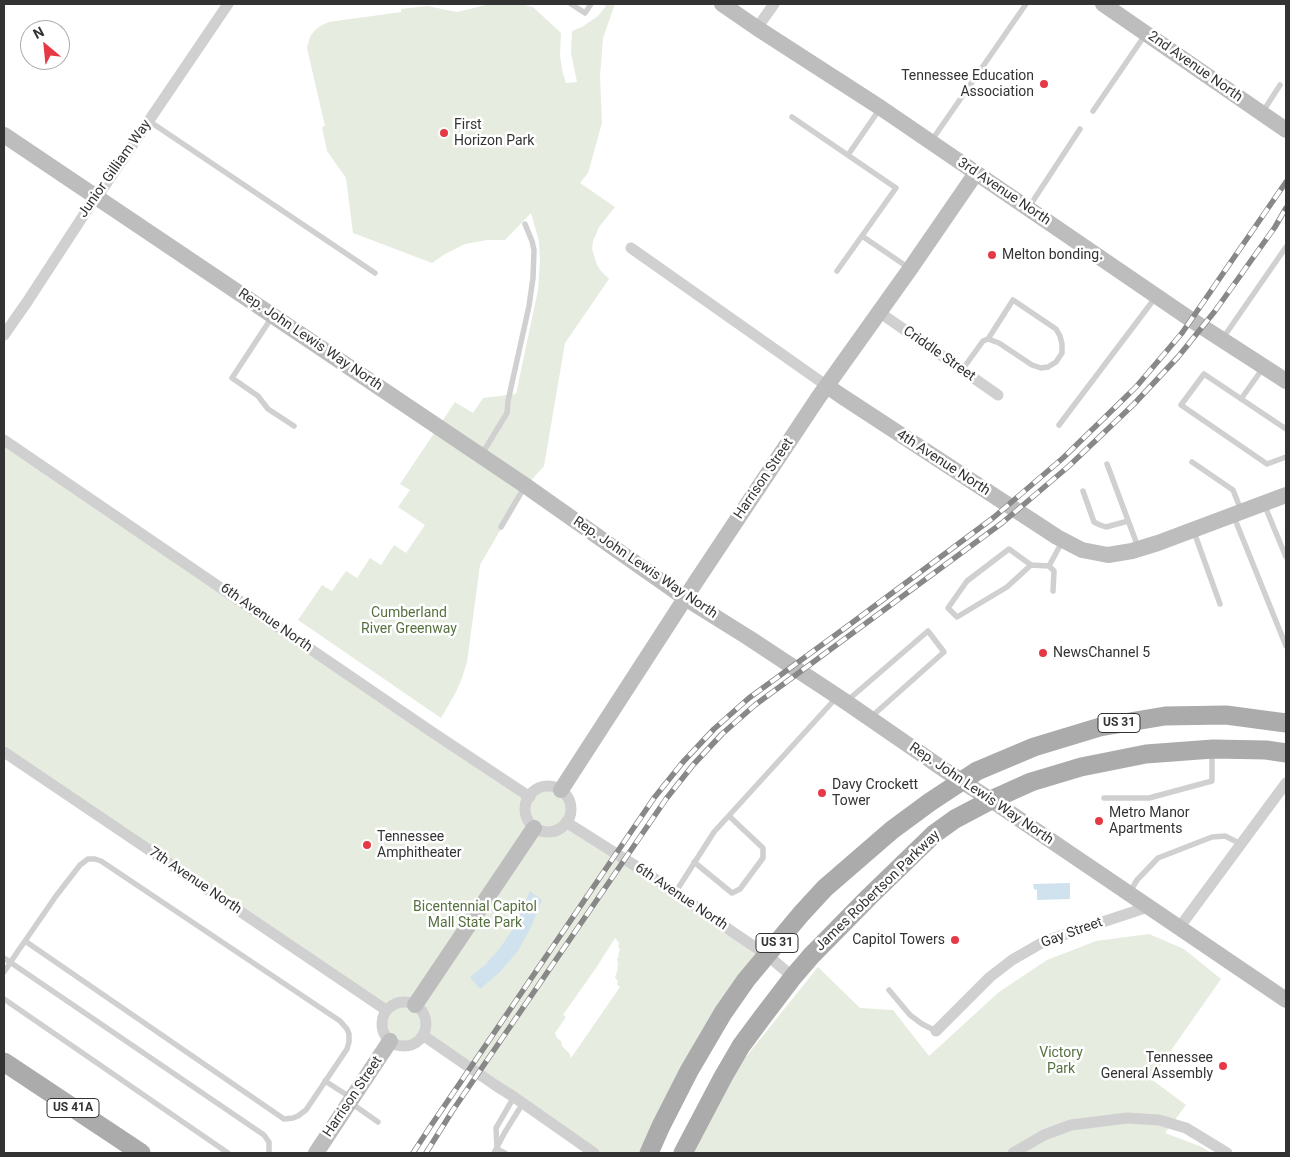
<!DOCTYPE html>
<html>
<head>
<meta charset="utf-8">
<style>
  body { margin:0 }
  #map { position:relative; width:1290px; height:1157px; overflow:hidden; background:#fff; font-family:Roboto,sans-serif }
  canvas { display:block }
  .frame { position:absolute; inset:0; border:5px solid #333; pointer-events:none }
  .north { position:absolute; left:20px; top:20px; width:50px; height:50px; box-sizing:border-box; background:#fff; border:1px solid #adadad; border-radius:50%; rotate:332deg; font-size:14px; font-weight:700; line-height:20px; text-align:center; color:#333 }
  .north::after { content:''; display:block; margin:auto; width:18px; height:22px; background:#e63946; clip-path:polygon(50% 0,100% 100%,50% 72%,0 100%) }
</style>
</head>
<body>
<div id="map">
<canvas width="1290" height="1157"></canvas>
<div class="frame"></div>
<div class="north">N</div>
</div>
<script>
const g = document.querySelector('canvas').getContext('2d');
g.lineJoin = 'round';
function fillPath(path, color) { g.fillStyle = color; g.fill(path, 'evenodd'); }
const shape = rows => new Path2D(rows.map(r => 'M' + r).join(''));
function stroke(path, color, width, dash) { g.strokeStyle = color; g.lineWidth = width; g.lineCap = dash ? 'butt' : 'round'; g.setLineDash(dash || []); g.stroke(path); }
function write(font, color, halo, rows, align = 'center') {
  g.font = font + ' Roboto,sans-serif'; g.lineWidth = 5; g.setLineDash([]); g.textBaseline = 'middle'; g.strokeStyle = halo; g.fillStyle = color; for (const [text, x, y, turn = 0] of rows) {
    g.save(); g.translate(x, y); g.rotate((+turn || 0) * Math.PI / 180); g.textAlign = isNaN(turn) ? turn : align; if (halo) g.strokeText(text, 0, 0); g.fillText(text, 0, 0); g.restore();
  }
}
fillPath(shape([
  [490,4,520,4,533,7,561,33,560,56,563,74,566,83,577,82,571,53,572,31,582,27,598,16,606,6,601,4,615,4,603,38,600,77,602,123,588,173,580,183,615,207,599,227,593,241,592,249,597,265,601,271,609,279,565,343,544,466,526,486,480,565,467,662,462,678,456,692,441,718,298,620,322,585,332,591,346,571,357,578,370,558,381,565,394,545,406,553,425,525,398,507,410,490,400,484,455,402,473,413,483,398,516,394,538,290,540,261,539,241,531,213,505,240,487,240,465,244,445,254,432,263,353,233,346,178,327,151,322,127,325,126,307,48,310,37,314,31,322,25,329,22,401,12,401,9,427,6,457,12],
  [4,440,531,794,536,790,543,787,550,786,557,788,565,794,569,801,570,811,568,818,767,955,649,1153,594,1153,422,1039,412,1045,407,1046,401,1046,393,1043,385,1036,382,1028,382,1019,386,1010,4,752],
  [615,938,619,943,618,946,620,950,618,954,619,956,617,959,618,964,617,972,615,977,616,979,618,981,617,984,620,987,571,1058,569,1053,562,1046,561,1041,557,1038,555,1033,566,1017,563,1015,598,965],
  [1149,934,1184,949,1221,979,1151,1079,1186,1105,1165,1133,1202,1147,1211,1153,692,1153,741,1063,818,967,860,1008,893,1010,929,1056,999,992,1047,960,1096,941]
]), '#e6ecdf');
fillPath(shape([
  [1070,883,1070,899,1037,900,1037,890,1034,889,1033,884],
  [530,891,542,900,531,927,518,951,500,972,480,989,470,977,485,965,500,948,513,929]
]), '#cfe2ee');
stroke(shape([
  [571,4,585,13,591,4],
  [1093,111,1145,35],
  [1262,113,1280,85],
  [792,117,896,188,837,271],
  [149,121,375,273],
  [932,140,1026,4],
  [848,155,879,110],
  [1029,207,1080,129],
  [862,236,909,268],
  [272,317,232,378,258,396,268,409,294,426],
  [1223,338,1286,247],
  [962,370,983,341,988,339,999,343,1032,365,1041,368,1048,367,1056,362,1062,353,1062,344,1060,336,1056,329,1013,300,988,339],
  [1241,399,1263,368],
  [1059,425,1155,298],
  [1286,429,1204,374,1181,405,1267,464,1286,457],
  [482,454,507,413,508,401,529,306,533,278,534,250,532,241,525,224],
  [1192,462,1233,490,1241,510],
  [1107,464,1138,547],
  [1083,491,1094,522,1100,525,1106,527,1128,521],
  [1264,504,1286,557],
  [1234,517,1286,646],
  [501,527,525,486],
  [1194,532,1220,604],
  [1031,565,1007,587,957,617,948,608,967,581,1009,549,1031,565,1049,566,1062,542],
  [1049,566,1054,571,1053,591],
  [848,700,928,631,944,652,871,717],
  [1104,798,1149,798,1212,781,1212,751],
  [694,862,732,893,740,889,763,858,763,848,729,816],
  [1130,892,1137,880,1158,858,1212,837,1225,836,1241,844],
  [675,893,714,832,837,697],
  [4,958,264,1135,269,1142,269,1153],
  [4,972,18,951,25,941,56,896,80,865,88,859,95,859,101,861,340,1021,347,1029,349,1034,349,1042,347,1049,306,1110,298,1116,293,1118,284,1119,25,941],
  [889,990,910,1015,922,1024,936,1031],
  [4,999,228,1153],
  [325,1081,350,1097],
  [351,1103,378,1122],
  [497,1148,496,1128,514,1097],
  [497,1149,505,1153],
  [494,1153,505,1132,523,1103]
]), '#d0d0d0', 5.5);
stroke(shape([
  [757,28,774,4],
  [631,248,827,386],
  [879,312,998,395],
  [4,335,27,302,87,210,106,184,228,4],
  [4,440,432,732,530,797],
  [4,752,386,1010],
  '525 809a23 23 0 1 1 46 0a23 23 0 1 1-46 0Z',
  [566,822,642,870,746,941,767,955,793,977],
  [1179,928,1286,783],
  '382 1024a22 22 0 1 1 44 0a22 22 0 1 1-44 0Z',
  [936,1031,990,977,1012,960,1045,941,1148,907],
  [424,1036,495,1085,514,1097,594,1153],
  [1013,1153,1044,1135,1071,1125,1127,1118,1159,1120,1186,1128,1227,1153]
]), '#d0d0d0', 11);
stroke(shape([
  [722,4,757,28,881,108,1190,319,1286,381],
  [1103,4,1286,130],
  [4,135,526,486,685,598,749,638,846,702,946,771,991,800,1286,1000],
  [827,386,840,395,1057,537,1082,550,1108,555,1132,551,1158,543,1286,495],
  [561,790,695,583,818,398,910,269,976,173],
  [415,1005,534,828],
  [316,1153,390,1041]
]), '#bdbdbd', 16);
stroke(shape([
  [4,1062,141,1153],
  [649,1153,661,1126,689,1071,723,1013,746,980,801,914,825,888,892,830,930,802,977,771,1034,747,1100,727,1165,716,1226,715,1286,723],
  [683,1153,723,1077,741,1046,764,1015,793,977,811,956,869,897,934,834,955,819,991,800,1031,782,1081,767,1146,754,1213,749,1266,750,1286,753]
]), '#ababab', 19);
const rail = shape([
  [413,1153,430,1127,654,798,683,762,714,729,749,698,845,628,993,518,1063,458,1136,387,1182,333,1286,182],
  [426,1153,453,1110,666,799,693,765,722,734,755,705,1002,523,1069,466,1134,404,1178,357,1215,311,1275,227,1286,208]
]);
stroke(rail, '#888', 5.5);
stroke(rail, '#fff', 4, [11]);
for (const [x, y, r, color] of [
  [1044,84,5,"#e63946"],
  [444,133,5,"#e63946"],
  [992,255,5,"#e63946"],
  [1043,653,5,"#e63946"],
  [822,793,5,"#e63946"],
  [1099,821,5,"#e63946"],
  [367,845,5,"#e63946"],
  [955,940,5,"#e63946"],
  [1223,1066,5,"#e63946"]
]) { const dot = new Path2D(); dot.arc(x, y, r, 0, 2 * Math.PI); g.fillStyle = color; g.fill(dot); stroke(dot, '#fff', 2); }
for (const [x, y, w] of [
  [1119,723,42],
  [777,943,42],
  [73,1108,52]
]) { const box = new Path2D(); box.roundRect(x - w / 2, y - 9.5, w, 19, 4); g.fillStyle = '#fff'; g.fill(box); stroke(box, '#333', 1); }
write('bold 12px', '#333', null, [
  ["US 31",1119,723],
  ["US 31",777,943],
  ["US 41A",73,1108]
]);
write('14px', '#333', '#fff', [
  ["2nd Avenue North",1195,67,35],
  ["Junior Gilliam Way",115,169,-55],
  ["3rd Avenue North",1004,192,34],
  ["Rep. John Lewis Way North",310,340,34],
  ["Criddle Street",939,354,35],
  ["4th Avenue North",943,463,33],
  ["Harrison Street",764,479,-56],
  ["Rep. John Lewis Way North",645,568,34],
  ["6th Avenue North",266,618,35],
  ["Rep. John Lewis Way North",981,794,34],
  ["7th Avenue North",195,881,34],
  ["James Robertson Parkway",878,891,-44],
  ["6th Avenue North",681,897,34],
  ["Gay Street",1072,933,-20],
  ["Harrison Street",353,1097,-56]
]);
write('14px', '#333', '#fff', [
  ["Tennessee Education",1034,76,"right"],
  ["Association",1034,92,"right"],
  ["First",454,125],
  ["Horizon Park",454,141],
  ["Melton bonding.",1002,255],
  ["NewsChannel 5",1053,653],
  ["Davy Crockett",832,785],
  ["Tower",832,801],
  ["Metro Manor",1109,813],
  ["Apartments",1109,829],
  ["Tennessee",377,837],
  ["Amphitheater",377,853],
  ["Capitol Towers",945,940,"right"],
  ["Tennessee",1213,1058,"right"],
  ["General Assembly",1213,1074,"right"]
], 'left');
write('14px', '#56703f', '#fff', [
  ["Cumberland",409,613],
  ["River Greenway",409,629],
  ["Bicentennial Capitol",475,907],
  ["Mall State Park",475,923],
  ["Victory",1061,1053],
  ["Park",1061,1069]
]);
</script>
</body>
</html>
